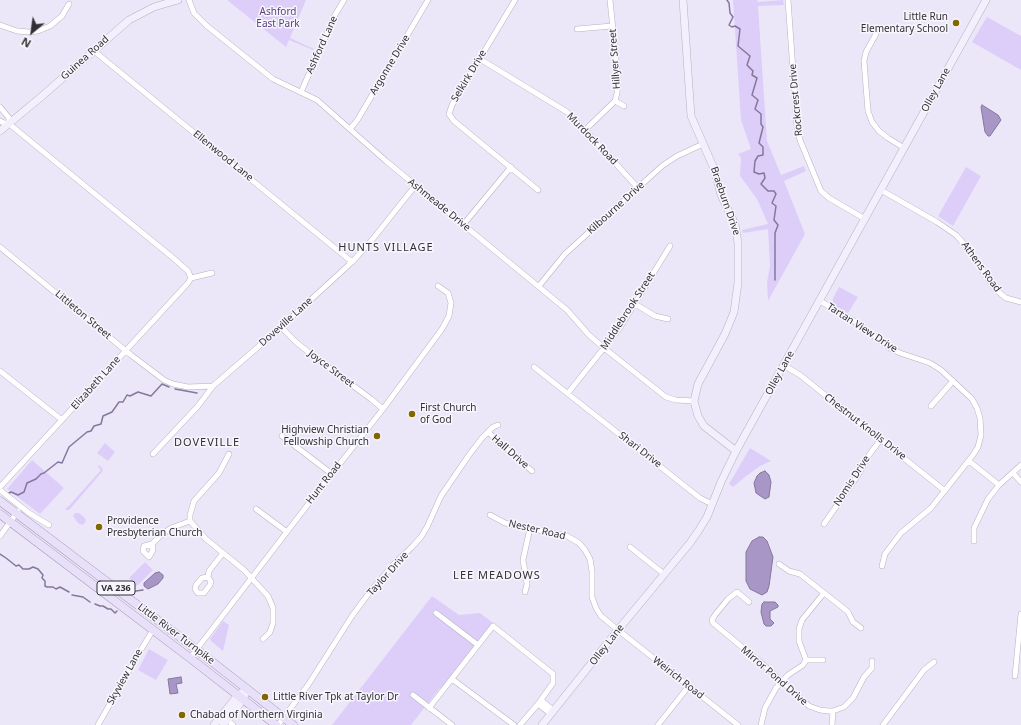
<!DOCTYPE html>
<html>
<head>
<meta charset="utf-8">
<style>
  body { margin:0 }
  #map { position:relative; width:1021px; height:725px; overflow:hidden; background:#ece7f8; font-family:"Noto Sans",sans-serif }
  canvas { display:block }
  .north { position:absolute; left:12px; top:12px; width:40px; height:40px; -webkit-text-stroke:3px #f8f6fd; paint-order:stroke; rotate:209deg; font-size:11px; font-weight:700; line-height:16px; text-align:center; color:#323036 }
  .north::after { content:''; display:block; margin:auto; width:14px; height:18px; background:#323036; clip-path:polygon(50% 0,100% 100%,50% 72%,0 100%) }
</style>
</head>
<body>
<div id="map">
<canvas width="1021" height="725"></canvas>
<div class="north">N</div>
</div>
<script>
const g = document.querySelector('canvas').getContext('2d');
g.lineJoin = 'round';
function fillPath(path, color) { g.fillStyle = color; g.fill(path, 'evenodd'); }
const shape = rows => new Path2D(rows.map(r => 'M' + r).join(''));
function stroke(path, color, width, dash) { g.strokeStyle = color; g.lineWidth = width; g.lineCap = dash ? 'butt' : 'round'; g.setLineDash(dash || []); g.stroke(path); }
function write(font, color, halo, rows, align = 'center') {
  g.font = font + ' "Noto Sans",sans-serif'; g.lineWidth = 3; g.setLineDash([]); g.textBaseline = 'middle'; g.strokeStyle = halo; g.fillStyle = color; for (const [text, x, y, turn = 0] of rows) {
    g.save(); g.translate(x, y); g.rotate((+turn || 0) * Math.PI / 180); g.textAlign = isNaN(turn) ? turn : align; if (halo) g.strokeText(text, 0, 0); g.fillText(text, 0, 0); g.restore();
  }
}
fillPath(shape([
  [227,0,306,0,290,38,314,49,313,50,289,40,286,47],
  [733,0,757,0,758,2,783,0,784,5,758,6,767,141,781,175,804,166,806,171,784,181,805,234,768,301,767,282,770,266,768,229,743,233,742,230,768,224,757,199,740,176,741,158,738,154,751,149,741,120],
  [987,17,1021,36,1021,70,972,42],
  [966,167,981,176,953,226,938,216],
  [839,287,858,297,848,313,835,306,833,303,833,298],
  [105,443,115,452,108,461,97,453],
  [750,448,771,461,760,466,745,477,733,487,729,484],
  [32,460,64,488,40,514,7,489],
  [99,465,103,469,102,472,69,510,66,510,66,506,67,508,101,470,98,467],
  [75,513,79,513,84,517,86,520,85,523,82,525,78,523,73,516],
  [145,562,153,570,137,586,129,578],
  [432,596,459,615,480,613,493,623,443,690,440,688,411,725,332,725],
  [223,621,229,625,223,651,211,641,210,639],
  [149,649,168,660,156,680,138,670]
]), '#ddcef9');
const water = shape([
  [982,105,998,115,1001,120,990,136,988,136,985,132,981,107,982,105],
  [765,471,769,475,771,482,769,497,765,499,756,493,754,483,757,476,760,473,765,471],
  [759,537,763,537,767,541,773,557,769,586,767,592,762,595,750,589,746,581,746,552,752,541,759,537],
  [159,572,163,575,163,578,158,584,148,589,144,586,144,583,155,573,159,572],
  [764,602,775,602,778,605,778,607,770,611,770,619,774,623,771,626,766,626,764,624,761,612,762,604,764,602],
  [181,677,182,683,176,684,178,693,170,694,168,679,181,677]
]);
fillPath(water, '#a896c7');
stroke(water, '#85779c', 1);
stroke(shape([
  [727,0,729,3,730,13,733,17,729,25,732,27,735,26,740,29,738,46,750,56,747,65,753,71,752,75,757,78,752,95,758,100,755,109,761,114,761,124,763,127,759,143,763,147,763,155,758,156,755,161,754,172,759,174,764,173,765,178,761,184,768,191,774,191,776,194,772,203,776,206,774,220,778,225,775,233,775,280],
  [175,389,197,393],
  [9,493,11,492,18,495,24,492,27,483,36,479,41,474,44,473,58,462,62,463,69,447,87,432,91,431,94,426,101,424,103,416,112,412,119,402,123,402,127,395,130,396,138,392,151,396,162,384,169,387],
  [0,554,6,558,16,566,19,565,23,569,29,569,33,567,38,569,43,575,42,578,45,581,45,586,47,587,53,587,56,589,60,587,69,592],
  [133,593,136,591,143,590],
  [72,595,83,597,90,602],
  [95,604,100,606,103,606,108,609,111,609,115,613,117,611]
]), '#85779c', 1.5);
const street = shape([
  [189,0,194,13,207,26,273,79,317,100,386,161,567,310,589,335,604,348,666,397,676,400,694,401],
  [515,0,452,105,449,114,454,121,538,190],
  [788,0,797,127,800,140,821,191,829,198,865,219],
  [0,25,17,31,29,32,38,31,50,26,62,16,69,4],
  [577,29,612,26],
  [876,34,866,52,864,61,868,111,872,122,879,131,888,138,904,148],
  [94,51,352,262],
  [480,59,567,112,585,130,638,188],
  [301,92,335,15,344,0],
  [615,101,624,106],
  [0,107,9,118,9,123,13,127,172,257,188,271,191,278,188,283,0,487],
  [0,121,4,123,9,123],
  [350,129,358,119,428,0],
  [585,130,615,101,617,93,618,79,610,0],
  [881,190,937,222,956,235,966,246,995,289,1006,298,1021,302],
  [463,225,511,167],
  [0,247,131,355,164,380,173,384,188,387,213,386],
  [191,278,212,273],
  [539,286,565,254,662,166,677,156,703,144],
  [820,301,854,321,890,348,900,353,930,363,941,370,972,399,977,408,980,418,981,435,978,447,973,455,931,508,901,533,885,554,882,566],
  [635,304,655,316,668,319],
  [281,327,297,343,320,361,371,399,383,409],
  [785,366,800,375,945,491],
  [534,367,700,498,712,504],
  [0,371,62,420],
  [568,393,619,329,670,246],
  [931,406,953,381],
  [488,432,532,471],
  [282,436,332,474],
  [153,454,198,406,213,386,281,327,352,262,372,240,415,186],
  [229,454,219,473,194,501,190,515,190,521,206,539,244,570,268,596,273,608,273,623,270,632,263,639],
  [969,461,999,485],
  [1013,473,1021,482],
  [0,490,29,513,49,525],
  [256,509,287,532],
  [490,515,505,523,567,536,579,543,585,550,590,559,592,571,592,597,596,608,601,616,618,630,738,725],
  [824,524,858,475,869,455,881,439],
  [0,536,18,511],
  [974,541,974,528,988,499,999,485,1021,465],
  [152,544,153,550,149,557,143,551,144,546,152,544,160,536,171,528,190,521],
  [630,547,664,574],
  [779,564,789,571,800,574,842,607,848,612,853,622,861,628],
  [208,577,211,582,210,585,204,593,198,593,195,589,196,585,202,578,208,577,209,571,223,553],
  [525,592,527,584,523,560,530,528],
  [749,602,737,592,728,599,715,615,712,620,713,623,759,661,809,706,820,710,828,711,833,711,844,707,853,698,864,677,872,668,872,661],
  [436,613,478,645],
  [190,658,316,494,383,409,442,329,449,316,451,303,448,293,438,286],
  [806,660,799,641,799,629,802,620,824,593],
  [806,660,823,660],
  [1015,676,1021,614],
  [452,679,514,725],
  [413,695,452,725],
  [541,700,554,711],
  [538,704,551,714],
  [429,708,493,626,553,674,553,683,538,704,520,725],
  [225,718,233,725],
  [98,725,139,653,153,630],
  [278,725,308,685,352,616,369,593,394,564,412,547,421,537,427,527,441,496,469,455,482,438,493,427,498,425],
  [658,725,688,687],
  [761,725,765,708,776,688,788,675,803,665,806,660],
  [832,725,833,711],
  [883,725,924,670,934,662]
]);
const secondary = shape([
  [683,0,691,116,715,171,721,195,735,224,738,243,738,283,734,312,725,334,698,384,694,401,698,416,704,426,736,451],
  [0,131,41,97,129,20,154,7,178,0],
  [214,725,238,695,248,689],
  [223,725,239,705,245,695],
  [542,725,618,630,690,543,699,530,707,517,721,482,736,451,986,0]
]);
const primary = shape([
  [0,501,197,650,293,725],
  [0,514,190,658,276,725]
]);
stroke(street, '#b6b1c1', 6);
stroke(secondary, '#b6b1c1', 8);
stroke(primary, '#9e93b2', 9);
stroke(street, '#fff', 5);
stroke(secondary, '#f3effc', 7);
stroke(primary, '#e8dff9', 8);
for (const [x, y, r, color] of [
  [956,23,4,"#826700"],
  [412,414,4,"#826700"],
  [377,436,4,"#826700"],
  [99,527,4,"#826700"],
  [265,697,4,"#826700"],
  [182,715,4,"#826700"]
]) { const dot = new Path2D(); dot.arc(x, y, r, 0, 2 * Math.PI); g.fillStyle = color; g.fill(dot); stroke(dot, '#f8f6fd', 1.5); }
for (const [x, y, w] of [
  [116,588,38]
]) { const box = new Path2D(); box.roundRect(x - w / 2, y - 7, w, 14, 3); g.fillStyle = '#f8f6fd'; g.fill(box); stroke(box, '#323036', 1); }
write('bold 9px', '#323036', null, [
  ["VA 236",116,588]
]);
write('10px', '#583f7d', '#f8f6fd', [
  ["Ashford",278,12],
  ["East Park",278,24]
]);
write('10px', '#323036', '#f8f6fd', [
  ["Little Run",948,17,"right"],
  ["Elementary School",948,29,"right"],
  ["First Church",420,408],
  ["of God",420,420],
  ["Highview Christian",369,430,"right"],
  ["Fellowship Church",369,442,"right"],
  ["Providence",107,521],
  ["Presbyterian Church",107,533],
  ["Little River Tpk at Taylor Dr",273,697],
  ["Chabad of Northern Virginia",190,715]
], 'left');
write('10px', '#323036', '#f8f6fd', [
  ["Ashford Lane",322,45,-66],
  ["Guinea Road",85,58,-42],
  ["Hillyer Street",615,59,-94],
  ["Argonne Drive",390,65,-59],
  ["Selkirk Drive",469,76,-59],
  ["Olley Lane",936,90,-61],
  ["Rockcrest Drive",796,100,-95],
  ["Murdock Road",592,139,46],
  ["Ellenwood Lane",223,156,39],
  ["Braeburn Drive",725,201,71],
  ["Ashmeade Drive",439,205,39],
  ["Kilbourne Drive",616,208,-42],
  ["Athens Road",981,267,54],
  ["Middlebrook Street",628,311,-57],
  ["Littleton Street",83,315,40],
  ["Doveville Lane",286,322,-42],
  ["Tartan View Drive",862,328,33],
  ["Joyce Street",331,369,37],
  ["Olley Lane",780,373,-61],
  ["Elizabeth Lane",96,383,-48],
  ["Chestnut Knolls Drive",865,427,38],
  ["Shari Drive",640,450,38],
  ["Hall Drive",510,452,41],
  ["Nomis Drive",852,481,-57],
  ["Hunt Road",324,483,-52],
  ["Nester Road",537,530,13],
  ["Taylor Drive",388,574,-48],
  ["Little River Turnpike",176,634,37],
  ["Olley Lane",607,645,-52],
  ["Mirror Pond Drive",774,676,41],
  ["Skyview Lane",125,677,-61],
  ["Weirich Road",678,678,38]
]);
g.letterSpacing = '1px';
write('11px', '#323036', '#f8f6fd', [
  ["HUNTS VILLAGE",386,248],
  ["DOVEVILLE",207,443],
  ["LEE MEADOWS",497,576]
]);
g.letterSpacing = '0px';
</script>
</body>
</html>
